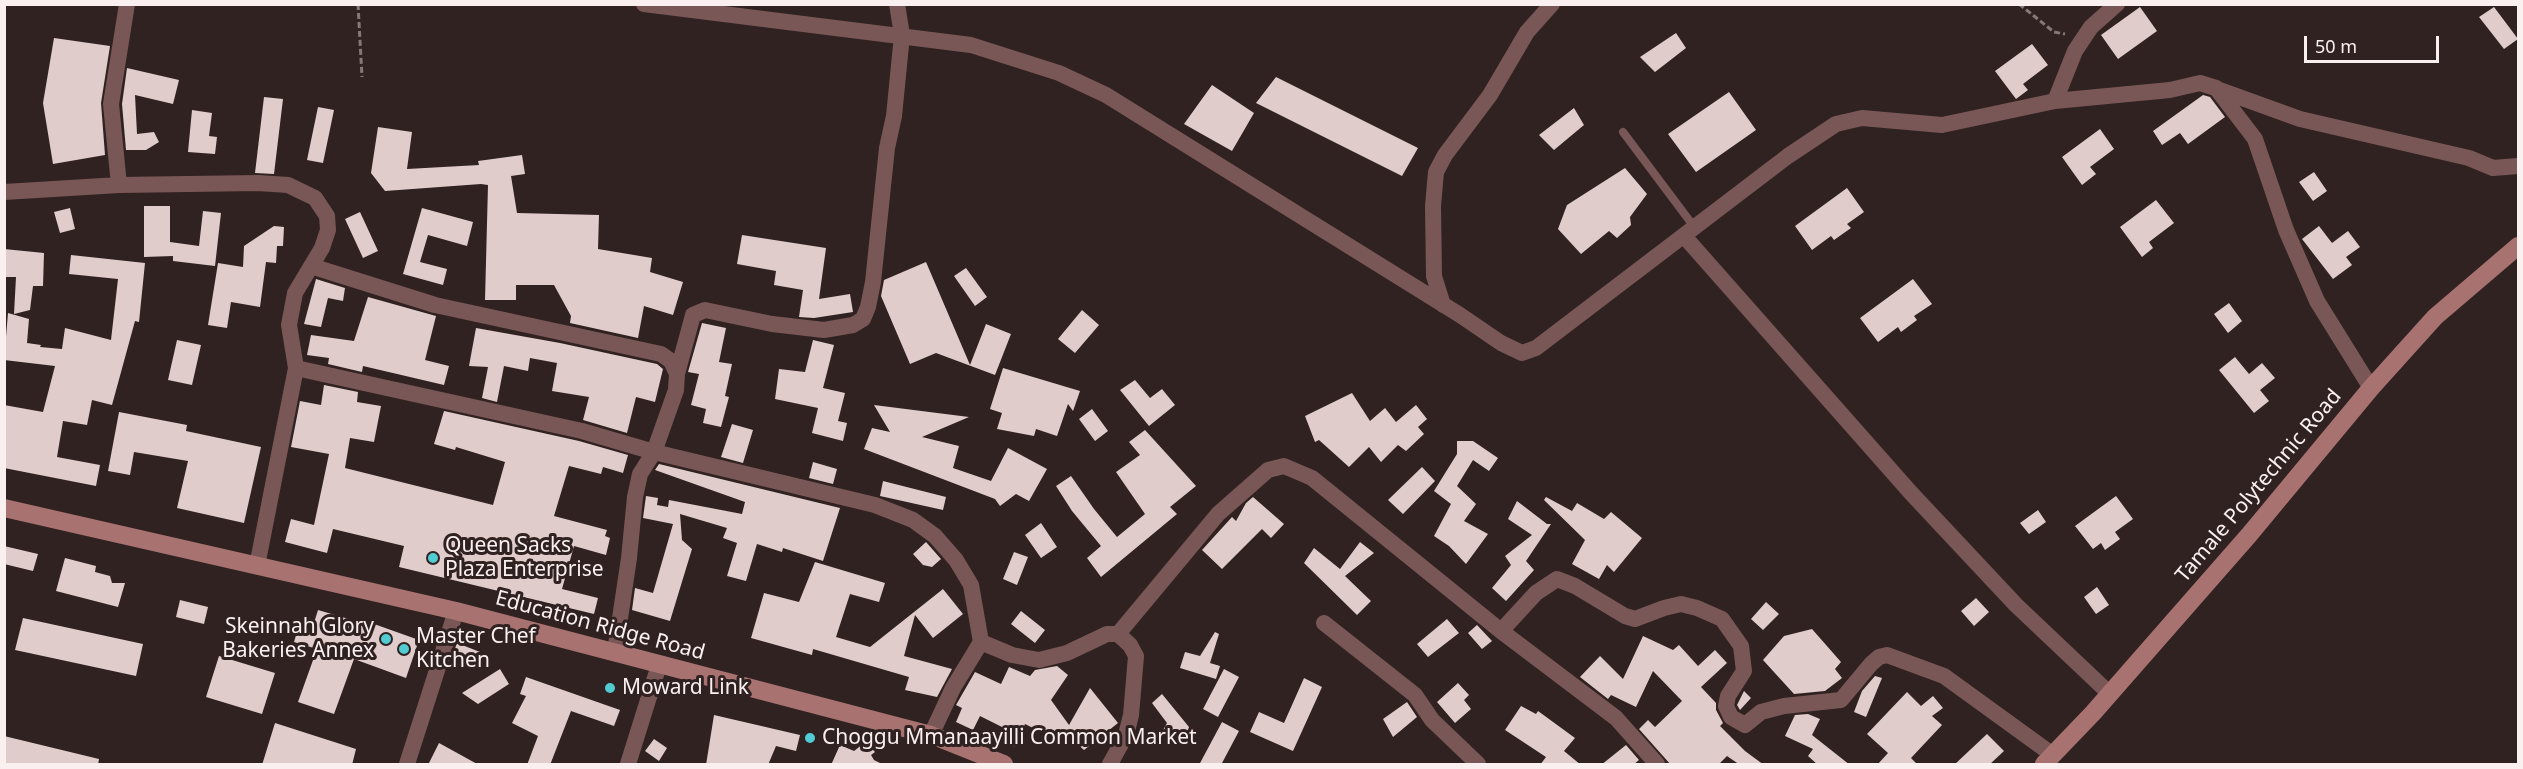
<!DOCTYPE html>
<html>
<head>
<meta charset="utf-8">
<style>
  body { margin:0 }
  #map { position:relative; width:2523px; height:769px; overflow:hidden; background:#302221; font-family:"Noto Sans",sans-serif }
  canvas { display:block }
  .frame { position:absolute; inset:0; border:6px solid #faf0f0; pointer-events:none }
  .scale { position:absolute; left:2304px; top:36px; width:135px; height:27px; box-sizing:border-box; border:3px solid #faf0f0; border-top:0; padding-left:8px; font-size:18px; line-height:21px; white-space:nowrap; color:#faf0f0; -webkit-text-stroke:4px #302221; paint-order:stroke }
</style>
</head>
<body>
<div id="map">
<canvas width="2523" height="769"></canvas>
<div class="frame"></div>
<div class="scale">50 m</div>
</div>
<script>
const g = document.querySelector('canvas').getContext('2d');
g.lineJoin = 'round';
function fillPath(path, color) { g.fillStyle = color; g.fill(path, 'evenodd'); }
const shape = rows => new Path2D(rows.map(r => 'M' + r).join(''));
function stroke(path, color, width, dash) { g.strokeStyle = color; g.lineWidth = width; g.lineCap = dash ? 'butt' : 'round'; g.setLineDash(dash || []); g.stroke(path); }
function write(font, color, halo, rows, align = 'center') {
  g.font = font + ' "Noto Sans",sans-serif'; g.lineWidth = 6; g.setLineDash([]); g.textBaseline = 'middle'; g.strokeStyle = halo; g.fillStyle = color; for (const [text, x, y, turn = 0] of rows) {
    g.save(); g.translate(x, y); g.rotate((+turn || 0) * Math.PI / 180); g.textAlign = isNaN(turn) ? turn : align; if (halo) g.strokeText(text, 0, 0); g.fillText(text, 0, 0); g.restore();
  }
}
fillPath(shape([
  [2140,7,2157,31,2118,59,2101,35],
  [2494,7,2518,39,2504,49,2479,17],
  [1676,33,1686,48,1655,72,1640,57],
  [54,38,110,46,101,103,105,155,53,164,43,103],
  [2032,44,2048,65,2023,84,2028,90,2016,99,1995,71],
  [127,68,179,80,173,104,135,95,137,134,154,132,159,142,146,150,126,150,122,104],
  [1276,77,1418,148,1402,176,1256,103],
  [1212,85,1254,113,1232,151,1184,124],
  [1729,92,1756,130,1696,172,1668,134],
  [2203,95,2210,97,2225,117,2188,144,2180,133,2162,145,2153,131],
  [264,97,283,99,274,174,255,173],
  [318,107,334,110,323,163,307,160],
  [1574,108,1584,125,1554,150,1539,135],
  [192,110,212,113,209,136,217,137,215,154,188,152],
  [378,127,412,132,407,169,479,165,478,161,522,155,525,174,511,176,517,213,599,215,598,249,652,258,650,272,683,282,673,315,644,306,638,338,570,323,571,316,554,285,516,285,516,300,485,300,488,185,481,184,385,191,371,173],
  [2100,129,2114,149,2090,167,2096,174,2082,185,2062,157],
  [1625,168,1647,194,1630,217,1631,225,1617,238,1609,231,1581,254,1558,229,1567,205],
  [2314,172,2327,191,2313,201,2299,182],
  [1847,188,1864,212,1847,224,1851,228,1834,240,1831,236,1812,250,1795,226],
  [2156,200,2174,223,2149,242,2153,248,2142,257,2120,227],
  [144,206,170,206,170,242,199,246,203,211,221,213,215,266,173,261,173,256,144,257],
  [70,208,75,229,60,233,54,212],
  [422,208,473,222,467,246,428,235,420,262,447,269,443,285,403,274],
  [360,212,378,251,363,258,345,219],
  [274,226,284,227,283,246,277,246,276,263,266,262,260,307,231,302,227,328,208,325,218,263,243,267,244,246],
  [2319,226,2332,243,2348,231,2360,247,2346,257,2352,265,2333,279,2302,239],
  [742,235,826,248,819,299,850,294,853,312,814,318,799,317,803,290,774,285,776,271,737,264],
  [4,249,44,253,43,286,33,286,30,310,14,314,16,277,4,277],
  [71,255,145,263,139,322,135,321,112,405,92,400,87,425,63,421,57,457,100,465,96,486,4,468,4,405,43,412,55,366,4,360,8,313,29,319,27,343,41,345,40,347,62,349,65,328,111,340,118,279,69,274],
  [926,262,970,365,986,324,1011,334,995,375,936,353,910,364,881,296,884,280],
  [966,268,987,297,975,306,954,276],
  [316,279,345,288,343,301,328,298,321,327,304,324],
  [1913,279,1932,304,1914,316,1917,320,1901,332,1898,327,1878,342,1860,318],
  [368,297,436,316,425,360,449,366,444,385,363,366,362,372,328,364,329,358,307,355,311,335,354,341],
  [2229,303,2242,321,2228,333,2214,314],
  [1082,310,1099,325,1075,353,1058,339],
  [702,323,726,328,719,362,732,364,725,396,729,397,721,427,703,423,706,409,691,405,699,374,688,372],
  [476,328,560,343,657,364,663,369,655,402,636,397,627,433,583,420,589,397,552,391,557,363,530,358,528,371,504,366,497,402,482,398,488,367,469,366],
  [177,340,201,345,192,385,168,380],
  [813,340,834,345,823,388,845,393,838,421,847,423,843,441,812,433,818,408,775,399,779,369,805,372],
  [2235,357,2249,374,2262,363,2275,378,2260,390,2269,401,2254,413,2219,370],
  [1003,368,1080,391,1073,411,1068,404,1057,436,1036,429,1034,436,997,429,1002,413,990,409],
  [1135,380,1150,398,1162,389,1175,405,1149,426,1120,390],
  [324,385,358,392,357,402,381,406,374,442,350,438,345,468,493,505,505,462,456,447,455,450,434,444,444,411,579,441,628,455,623,473,603,467,601,474,569,466,554,516,607,530,605,536,610,538,606,555,574,546,562,589,598,598,594,614,399,567,404,546,333,529,327,553,285,542,291,519,314,525,329,454,291,447,300,401,321,405],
  [1352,393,1370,421,1385,408,1396,422,1416,405,1427,419,1418,427,1424,434,1406,451,1398,445,1381,462,1369,447,1349,467,1319,440,1315,442,1305,416],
  [874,405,969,417,922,437,959,446,953,468,991,481,1008,448,1047,469,1029,501,1016,494,1000,506,995,499,864,449,872,428,890,432],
  [1092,409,1108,431,1095,441,1079,419],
  [119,412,187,425,186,431,261,447,244,523,177,508,188,461,134,452,130,475,108,471],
  [732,424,753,430,743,463,721,457],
  [1145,430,1196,486,1170,507,1177,514,1101,577,1087,558,1101,546,1072,511,1056,486,1071,476,1094,509,1117,537,1145,514,1116,472,1140,455,1129,442],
  [1457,441,1473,441,1498,458,1489,471,1473,460,1457,486,1476,504,1464,521,1488,534,1466,564,1449,546,1434,536,1451,504,1434,491,1457,454],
  [813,462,837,469,833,484,809,478],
  [659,464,840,508,823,561,783,548,782,552,757,544,746,581,727,576,737,543,723,538,727,528,680,514,682,540,692,549,670,621,632,610,635,588,653,593,673,524,643,518,646,496,658,498,657,505,668,507,669,500,742,514,745,502,655,470],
  [1422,467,1435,481,1403,514,1388,500],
  [883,481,946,497,943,510,880,496],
  [2116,496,2133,519,2115,532,2120,539,2105,550,2101,543,2093,549,2075,526],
  [1253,497,1284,524,1271,538,1262,529,1222,569,1202,550,1232,517,1236,521,1246,503],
  [1546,497,1572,511,1577,503,1604,519,1611,512,1642,538,1614,572,1607,565,1599,579,1572,564,1585,540,1544,500],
  [1517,501,1547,524,1551,524,1526,561,1534,570,1506,601,1492,588,1511,565,1505,556,1532,535,1508,519],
  [2038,510,2046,522,2029,534,2020,523],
  [1041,523,1057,547,1041,558,1025,535],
  [926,542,941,559,932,567,923,565,913,554],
  [1360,542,1374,553,1345,576,1371,601,1357,615,1304,563,1314,548,1340,569],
  [4,546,38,554,33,571,4,564],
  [1014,552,1028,557,1017,585,1003,579],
  [65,558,96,566,95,572,110,576,112,583,125,583,118,607,56,591],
  [815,562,885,583,879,602,850,594,836,637,870,647,943,589,963,614,933,638,915,615,904,656,952,669,937,697,905,690,909,677,813,649,812,655,751,638,764,593,799,602],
  [2097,587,2109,605,2096,614,2084,597],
  [1976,598,1989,612,1974,626,1961,611],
  [180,600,208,607,204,624,176,617],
  [1766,602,1779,614,1763,630,1751,619],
  [318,610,359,622,360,619,419,640,406,678,354,659,334,714,298,702,317,649,294,642,300,622,313,626],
  [1021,611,1045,630,1035,643,1011,624],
  [23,618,143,644,136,676,15,650],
  [1447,619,1459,633,1428,657,1417,644],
  [1477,625,1492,641,1482,649,1468,633],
  [1812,629,1841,662,1835,669,1842,678,1825,691,1794,694,1763,660,1784,636],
  [1215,632,1219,634,1210,663,1220,666,1216,679,1180,668,1185,652,1200,656],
  [1643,636,1673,650,1679,645,1698,666,1715,650,1727,663,1701,687,1716,703,1716,710,1723,723,1720,726,1745,751,1764,765,1740,765,1727,756,1718,765,1671,765,1639,729,1648,720,1655,727,1682,701,1653,671,1636,707,1611,695,1608,699,1580,677,1600,656,1623,679],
  [457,643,480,652,473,669,451,660],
  [219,656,275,673,262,714,206,697],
  [1057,666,1068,675,1051,700,1069,725,1090,688,1118,723,1084,750,1073,740,1069,746,1025,724,1015,747,999,740,1004,728,980,716,973,730,956,722,962,708,956,705,975,672,1001,684,1009,667,1030,676,1035,670],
  [500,669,509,684,478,704,462,693],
  [1224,669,1239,677,1218,717,1203,709],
  [1875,676,1882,678,1866,717,1854,712,1862,691],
  [526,677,620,710,614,726,571,711,550,765,527,765,538,736,512,723,526,696,520,694],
  [1304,678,1322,687,1293,751,1250,732,1259,712,1284,723],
  [1458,683,1469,695,1464,700,1471,709,1455,723,1437,702],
  [1744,691,1751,698,1740,710,1737,705],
  [1907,692,1921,706,1933,696,1943,708,1932,716,1942,725,1911,758,1918,765,1877,765,1888,753,1867,734],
  [1162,694,1189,727,1186,737,1162,732,1167,723,1152,703],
  [1407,702,1417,717,1393,737,1383,719],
  [1521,706,1536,714,1538,711,1575,738,1564,751,1581,765,1540,765,1546,757,1505,730],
  [1808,714,1820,719,1812,735,1850,765,1818,765,1808,756,1813,749,1785,736,1795,715],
  [714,715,800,735,796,751,776,746,768,765,706,765],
  [1222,722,1239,731,1221,765,1199,765],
  [275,723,356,749,352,765,262,765],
  [1987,734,2004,751,1989,765,1954,765],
  [4,736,99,759,98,765,4,765],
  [654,739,667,748,659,761,645,751],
  [867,741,875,752,871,755,874,760,884,765,831,765,840,745,854,751],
  [439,743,479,765,428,765],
  [1626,745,1639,760,1633,765,1601,765]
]), '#dfcccb');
stroke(shape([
  [358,4,362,77],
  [2019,4,2054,32,2065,34]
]), '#857978', 3, [6, 3]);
stroke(shape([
  [1623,132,1695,228]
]), '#795756', 8);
stroke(shape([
  [644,4,971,45,1059,73,1106,95,1460,315,1501,343,1522,353,1536,348,1788,156,1836,124,1862,118,1942,125,2055,101,2170,90,2200,83,2216,88,2255,139,2286,230,2317,301,2371,388],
  [2217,89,2300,119,2469,158,2493,168,2518,166],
  [2055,101,2075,51,2091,27,2117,4],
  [119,185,111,104,127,4],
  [4,192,119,185,258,183,288,185,315,198,327,216,328,230,322,248,295,293,289,325,296,368,582,431,654,452,875,505,913,520,935,536,956,560,971,585,981,642],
  [1684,236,1911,493,2016,605,2110,694],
  [311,266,435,305,661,354,671,361,677,374,676,390,654,452,640,474,635,497,629,558,615,652],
  [1443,305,1434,276,1433,206,1436,172,1445,155,1490,95,1527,32,1552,4],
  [677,374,693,315,705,310,772,324,824,330,853,325,863,319,868,307,873,282,887,148,894,116,902,35,897,4],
  [257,566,296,368],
  [1324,623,1415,695,1432,720,1478,764],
  [1501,631,1536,593,1557,579,1575,586,1625,616,1635,619,1664,608,1681,604,1697,608,1722,619,1741,646,1744,671,1728,696,1726,706,1731,717,1745,725,1761,712,1784,706,1841,700,1871,664,1879,657,1887,655,1944,676,2053,755],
  [931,735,953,688,981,642,1012,655,1039,660,1067,653,1107,634,1118,634,1218,514,1268,470,1284,466,1312,478,1501,631,1616,718,1657,764],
  [407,764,456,611],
  [628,764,659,665],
  [1110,764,1126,735,1131,715,1134,680,1136,656,1130,645,1118,634]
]), '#795756', 16);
stroke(shape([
  [4,508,456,611,931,735,1004,764],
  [2044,764,2093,713,2249,535,2371,388,2435,317,2518,246]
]), '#a87271', 18);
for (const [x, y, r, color] of [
  [433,558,6,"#51ccd3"],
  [386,639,6,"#51ccd3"],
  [404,649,6,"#51ccd3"],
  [610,688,6,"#51ccd3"],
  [810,738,6,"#51ccd3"]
]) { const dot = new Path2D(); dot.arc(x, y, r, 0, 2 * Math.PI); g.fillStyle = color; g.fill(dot); stroke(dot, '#302221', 2); }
write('21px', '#faf0f0', '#302221', [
  ["Tamale Polytechnic Road",2259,486,-50],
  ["Education Ridge Road",600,626,15]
]);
write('21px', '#faf0f0', '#302221', [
  ["Queen Sacks",445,546],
  ["Plaza Enterprise",445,570],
  ["Skeinnah Glory",374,627,"right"],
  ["Bakeries Annex",374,651,"right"],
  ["Master Chef",416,637],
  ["Kitchen",416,661],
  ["Moward Link",622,688],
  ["Choggu Mmanaayilli Common Market",822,738]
], 'left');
</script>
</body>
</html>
